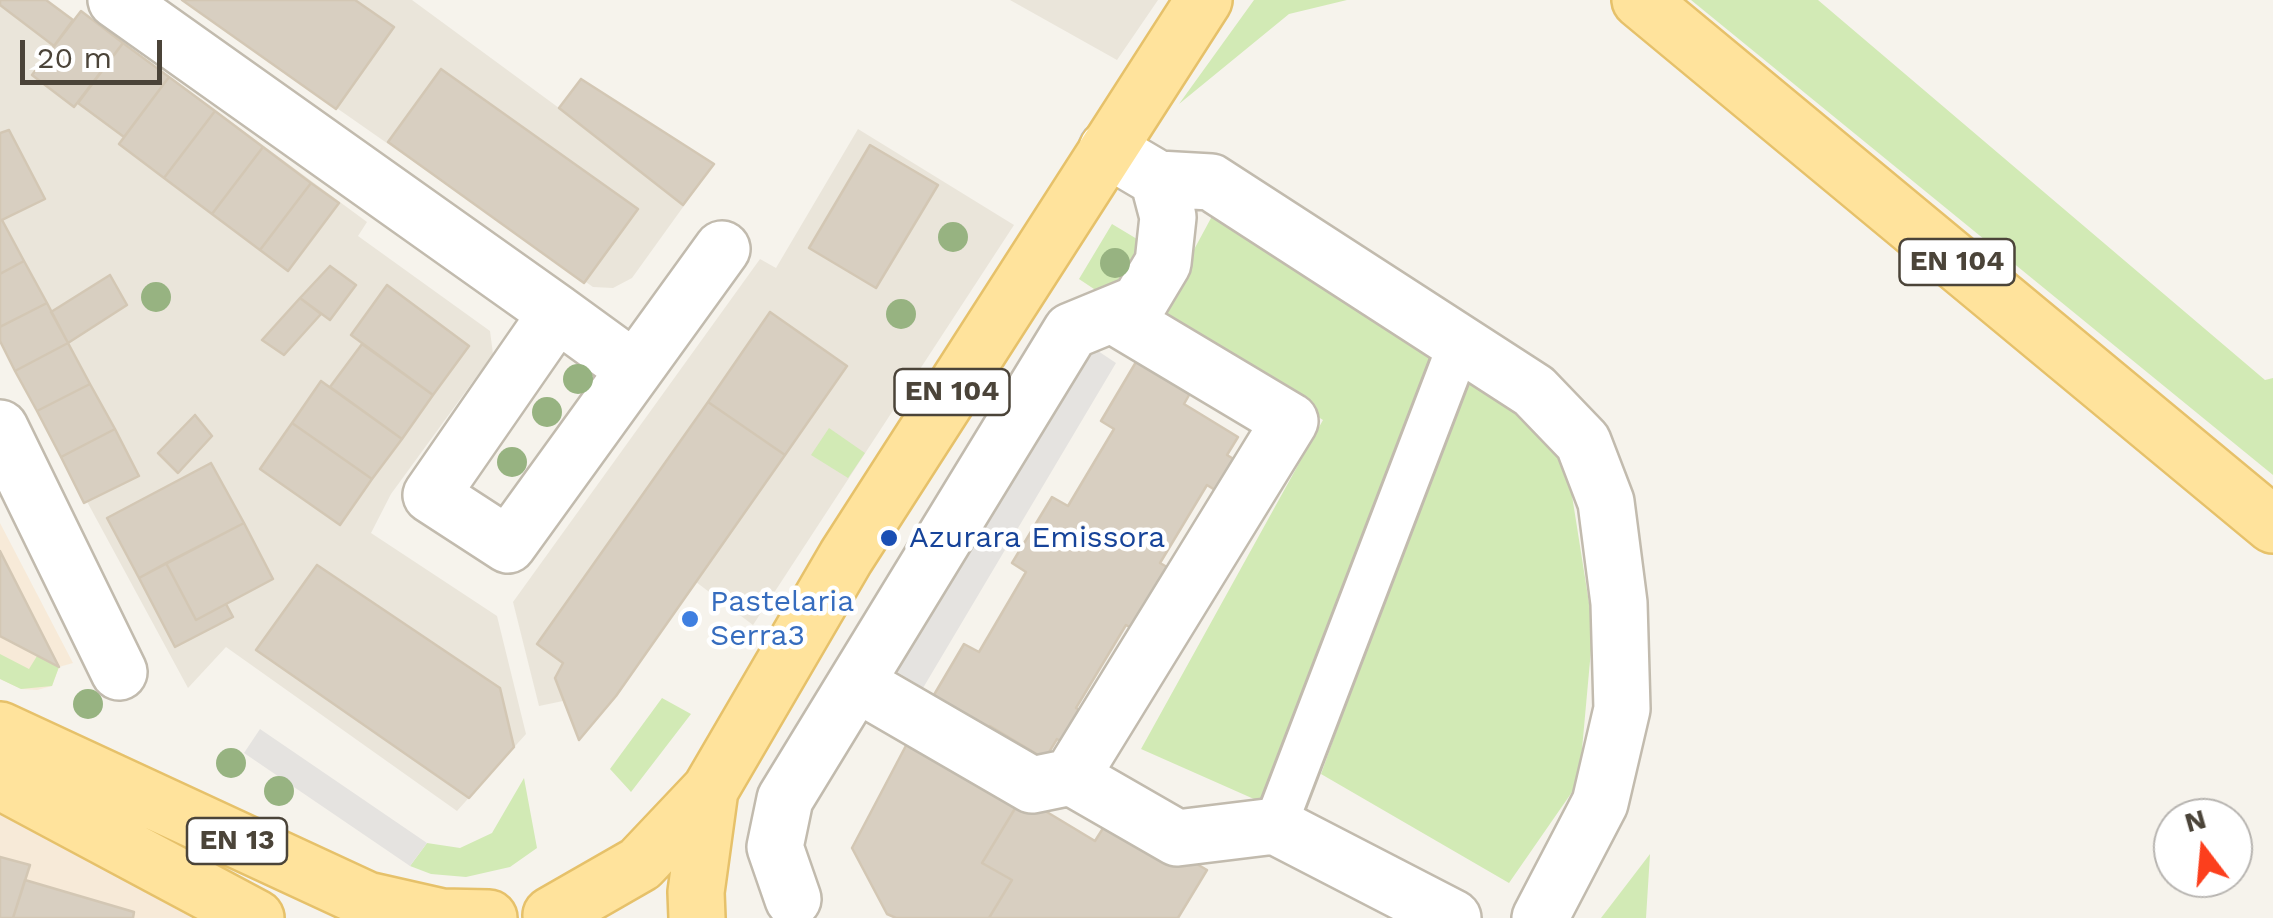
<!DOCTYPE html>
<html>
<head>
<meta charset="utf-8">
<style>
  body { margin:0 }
  #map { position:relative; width:2273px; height:918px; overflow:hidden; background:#f6f3ec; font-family:"Work Sans",sans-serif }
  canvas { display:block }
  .north { position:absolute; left:2153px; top:798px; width:100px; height:100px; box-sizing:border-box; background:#fff; border:2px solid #b7b4b0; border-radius:50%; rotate:344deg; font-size:28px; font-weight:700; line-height:40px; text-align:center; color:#4b4439 }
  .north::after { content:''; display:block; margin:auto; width:35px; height:45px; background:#fc3f1d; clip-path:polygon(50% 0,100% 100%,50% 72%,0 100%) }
  .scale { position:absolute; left:20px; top:40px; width:142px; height:45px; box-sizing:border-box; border:5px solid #4b4439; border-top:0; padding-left:12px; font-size:30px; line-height:35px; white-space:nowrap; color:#4b4439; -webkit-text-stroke:8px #fff; paint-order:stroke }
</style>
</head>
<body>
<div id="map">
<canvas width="2273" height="918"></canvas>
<div class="north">N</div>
<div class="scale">20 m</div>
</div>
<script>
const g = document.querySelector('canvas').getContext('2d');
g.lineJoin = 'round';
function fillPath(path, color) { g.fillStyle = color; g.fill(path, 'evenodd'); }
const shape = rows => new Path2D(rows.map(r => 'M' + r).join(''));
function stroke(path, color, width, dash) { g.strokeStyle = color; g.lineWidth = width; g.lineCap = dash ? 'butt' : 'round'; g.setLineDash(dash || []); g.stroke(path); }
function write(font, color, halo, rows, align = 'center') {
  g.font = font + ' "Work Sans",sans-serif'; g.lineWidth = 9; g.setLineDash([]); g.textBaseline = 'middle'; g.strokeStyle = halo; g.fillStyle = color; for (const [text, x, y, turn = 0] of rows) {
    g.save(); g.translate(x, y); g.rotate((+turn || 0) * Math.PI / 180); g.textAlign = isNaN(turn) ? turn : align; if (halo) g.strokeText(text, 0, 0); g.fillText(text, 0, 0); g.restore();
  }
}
fillPath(shape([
  [0,0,46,0,73,20,81,11,367,222,358,236,490,331,493,354,391,494,371,533,497,616,526,734,457,811,226,647,188,688,0,341],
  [182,0,412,0,559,108,581,79,714,164,632,278,613,288,593,287],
  [1010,0,1158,0,1117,60],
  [858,129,1014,225,753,625,696,582,616,696,579,740,563,701,539,706,513,602,760,259,776,268]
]), '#eae5da');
fillPath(shape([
  [0,523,73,663,59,667,52,686,37,690,21,689,0,679],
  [0,811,192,918,0,918]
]), '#f7ead8');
fillPath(shape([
  [1254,0,1347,0,1289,14,1179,104],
  [1691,0,1818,0,2265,380,2273,378,2273,475],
  [1217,207,1435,358,1263,803,1141,749,1323,420,1157,318],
  [1112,224,1137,239,1141,264,1126,286,1100,293,1079,279],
  [1463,378,1544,429,1570,483,1593,628,1579,782,1509,883,1321,774],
  [829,428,865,453,848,478,811,455],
  [0,654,29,669,37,656,59,667,52,686,21,689,0,679],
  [662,698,691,714,631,792,610,769],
  [524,778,537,848,510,867,466,877,431,874,410,866,427,843,460,848,492,833],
  [1650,854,1646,918,1601,918]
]), '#d2eab5');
fillPath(shape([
  [1086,343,1116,363,923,688,891,668],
  [260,729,427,843,410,866,244,753]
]), '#e5e3e0');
const building = shape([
  [0,0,46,0,73,20,54,46,0,5,0,0],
  [182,0,355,0,394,27,336,109,182,0],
  [81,11,123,43,74,107,32,75,81,11],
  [123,43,169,77,124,137,78,103,123,43],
  [441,69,638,209,584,283,388,142,441,69],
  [169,77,215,111,164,178,119,144,169,77],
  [581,79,714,164,683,205,559,108,581,79],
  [215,111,263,147,212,214,164,178,215,111],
  [9,130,45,199,0,221,0,133,9,130],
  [870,145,938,185,876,288,809,248,870,145],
  [263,147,311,183,260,250,212,214,263,147],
  [311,183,339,203,288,271,260,250,311,183],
  [2,220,24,261,0,274,0,221,2,220],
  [24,261,47,303,0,327,0,274,24,261],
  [330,266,356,285,330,320,300,298,330,266],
  [110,275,127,305,68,343,51,312,110,275],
  [387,285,469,346,433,395,351,335,387,285],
  [300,298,321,314,284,355,262,340,300,298],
  [47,303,68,343,15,371,0,341,0,327,47,303],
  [770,312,847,366,785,455,708,402,770,312],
  [68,343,90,384,37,411,15,371,68,343],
  [362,344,433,395,402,439,330,387,362,344],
  [1139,357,1193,388,1184,404,1238,437,1227,455,1242,464,1223,495,1207,485,1160,563,1174,571,1138,632,1126,625,1076,708,1091,717,1073,748,1057,739,1045,759,990,726,983,737,928,705,964,644,979,652,1026,572,1012,563,1052,497,1068,506,1114,429,1101,421,1139,357],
  [321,381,402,439,372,479,292,423,321,381],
  [90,384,115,429,61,457,37,411,90,384],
  [708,402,785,455,616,696,579,740,555,678,563,663,537,644,708,402],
  [195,415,212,436,178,473,158,453,195,415],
  [292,423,372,479,340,525,260,469,292,423],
  [115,429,139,476,84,503,61,457,115,429],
  [211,463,244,523,139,578,107,518,211,463],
  [244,523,273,579,196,620,166,563,244,523],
  [0,551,59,667,0,636,0,551],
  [166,563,196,620,226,604,233,617,175,647,139,578,166,563],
  [317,565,500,688,514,747,469,798,256,650,317,565],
  [910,738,1022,797,982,863,1012,880,989,918,896,918,887,914,852,848,910,738],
  [1022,797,1095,841,1112,814,1207,870,1178,918,989,918,1012,880,982,863,1022,797],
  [0,857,30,865,13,918,0,918,0,857],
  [25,880,134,912,133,918,13,918,25,880]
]);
fillPath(building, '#d8cfc1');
stroke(building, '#d3c7b4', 2.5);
const pedestrian = shape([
  [1275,826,1460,343]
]);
const minor = shape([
  [116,0,557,313,431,495,508,545,722,249],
  [1107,149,1158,179,1211,182,1534,391,1583,442,1606,502,1619,603,1622,709,1600,803,1540,918],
  [557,313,634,369],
  [0,428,119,672],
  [856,683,1032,785,1071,777,1177,838,1275,826,1453,918],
  [1071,777,1290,421,1116,317],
  [793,899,775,847,785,799,1071,331,1139,303,1163,263,1168,217,1158,179]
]);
const primary = shape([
  [1640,0,2273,525],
  [0,730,367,900,442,917,489,918],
  [0,781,256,918],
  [551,915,640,864,710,790,846,557,1204,0],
  [697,918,696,892,710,790]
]);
stroke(pedestrian, '#c2bbae', 48);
stroke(minor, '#c2bbae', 60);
stroke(primary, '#e6c16a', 60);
stroke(pedestrian, '#fff', 42);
stroke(minor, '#fff', 55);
stroke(primary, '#ffe39c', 55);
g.fillStyle = '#97b381';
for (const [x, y] of [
  [953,237],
  [1115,263],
  [156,297],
  [901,314],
  [578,379],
  [547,412],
  [512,462],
  [88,704],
  [231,763],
  [279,791]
]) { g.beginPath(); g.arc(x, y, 15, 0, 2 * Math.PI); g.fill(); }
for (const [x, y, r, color] of [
  [889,538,10,"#1a4fb4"],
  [690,619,10,"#3f7fe0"]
]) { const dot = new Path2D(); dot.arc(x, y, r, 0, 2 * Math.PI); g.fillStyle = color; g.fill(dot); stroke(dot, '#fff', 4); }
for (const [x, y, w] of [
  [1957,262,115],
  [952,392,115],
  [237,841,100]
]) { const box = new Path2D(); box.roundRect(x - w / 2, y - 23, w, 46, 8); g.fillStyle = '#fff'; g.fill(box); stroke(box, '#4b4439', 2.5); }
write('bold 28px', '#4b4439', null, [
  ["EN 104",1957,262],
  ["EN 104",952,392],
  ["EN 13",237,841]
]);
write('30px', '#164399', '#fff', [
  ["Azurara Emissora",909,538]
], 'left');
write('30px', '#366cbe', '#fff', [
  ["Pastelaria",710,602],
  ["Serra3",710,636]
], 'left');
</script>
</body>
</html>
